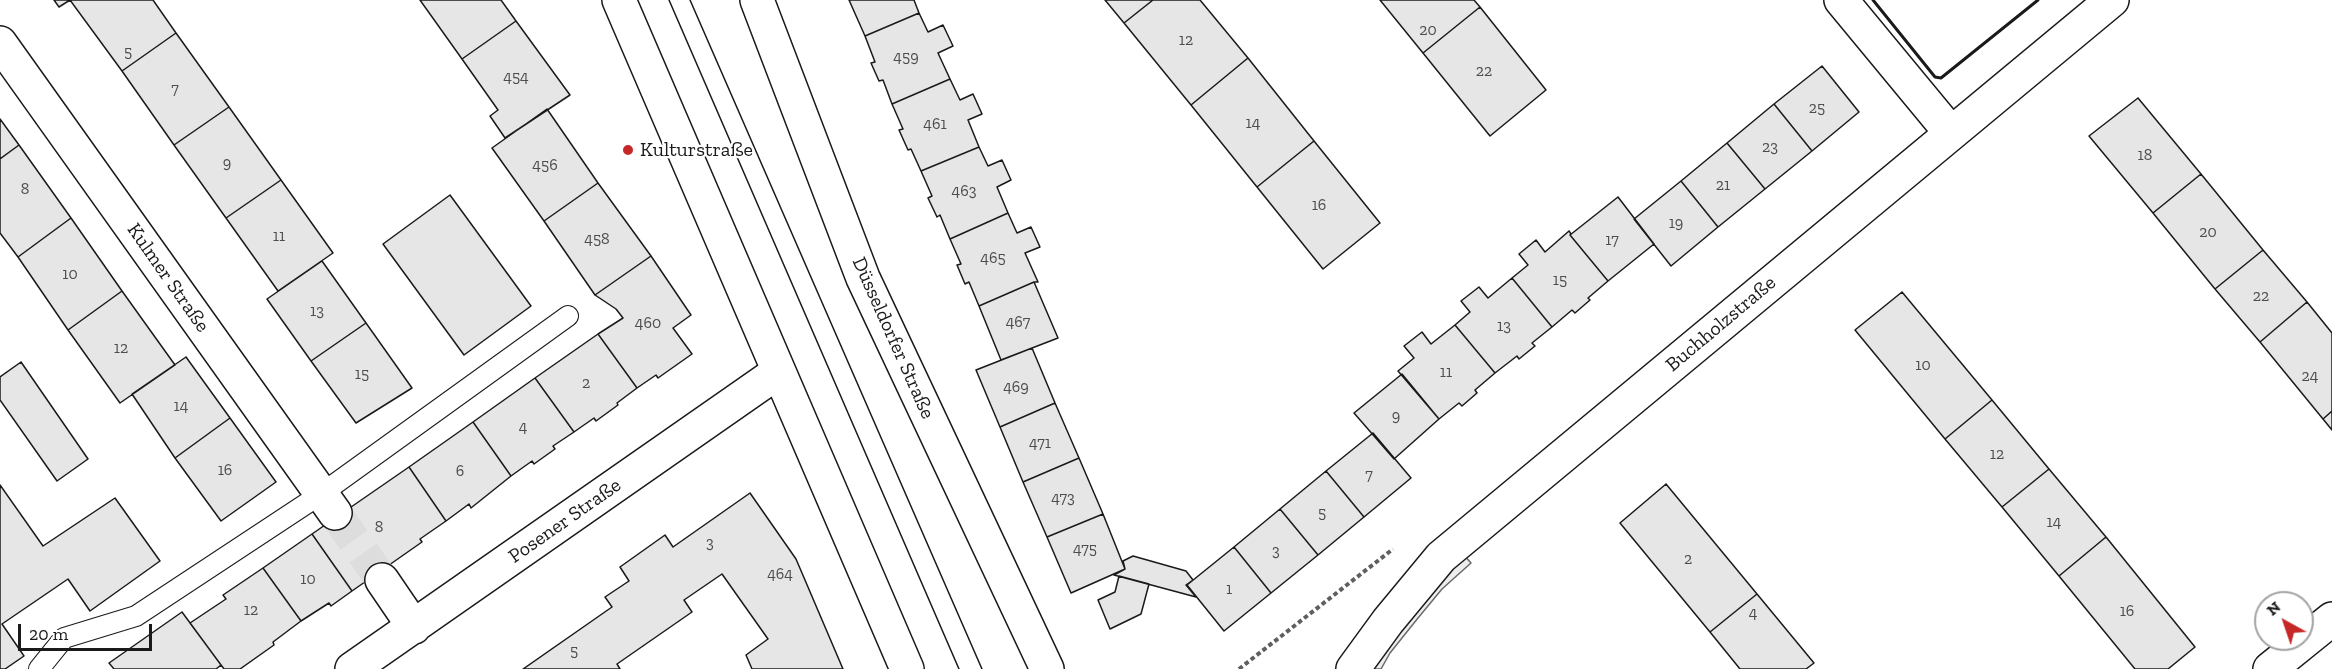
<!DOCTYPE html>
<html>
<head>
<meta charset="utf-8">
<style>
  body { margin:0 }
  #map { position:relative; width:2332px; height:669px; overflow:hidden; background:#fff; font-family:"Zilla Slab",serif }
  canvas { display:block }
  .north { position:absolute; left:2254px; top:591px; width:60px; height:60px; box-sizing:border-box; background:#fff; border:2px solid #a3a3a3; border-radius:50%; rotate:320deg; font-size:16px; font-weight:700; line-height:24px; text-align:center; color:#1a1a1a }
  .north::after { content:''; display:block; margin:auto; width:21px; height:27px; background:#c62828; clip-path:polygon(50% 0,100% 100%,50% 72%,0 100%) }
  .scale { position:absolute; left:18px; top:624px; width:134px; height:27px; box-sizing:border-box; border:3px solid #1a1a1a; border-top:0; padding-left:8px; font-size:18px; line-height:21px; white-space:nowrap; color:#1a1a1a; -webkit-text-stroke:4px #fff; paint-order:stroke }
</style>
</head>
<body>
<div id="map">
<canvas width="2332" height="669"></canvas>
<div class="north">N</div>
<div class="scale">20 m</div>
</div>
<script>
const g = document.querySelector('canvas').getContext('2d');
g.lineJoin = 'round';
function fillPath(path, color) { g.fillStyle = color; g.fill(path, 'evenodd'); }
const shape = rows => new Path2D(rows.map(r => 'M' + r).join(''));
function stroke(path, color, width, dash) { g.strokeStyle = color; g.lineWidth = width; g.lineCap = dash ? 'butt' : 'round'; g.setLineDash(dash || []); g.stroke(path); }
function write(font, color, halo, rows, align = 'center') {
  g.font = font + ' "Zilla Slab",serif'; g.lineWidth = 4.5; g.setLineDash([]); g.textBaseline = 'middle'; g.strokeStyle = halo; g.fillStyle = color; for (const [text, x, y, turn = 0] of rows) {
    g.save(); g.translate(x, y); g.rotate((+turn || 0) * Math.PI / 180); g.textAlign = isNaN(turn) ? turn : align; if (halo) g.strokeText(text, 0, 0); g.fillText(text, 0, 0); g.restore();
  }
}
const parking = shape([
  [1463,554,1471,563,1442,589,1418,618,1390,653,1381,669,1367,669,1463,554]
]);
fillPath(parking, '#ededed');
stroke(parking, '#6a6a6a', 1.5);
const building = shape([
  [54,0,70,0,59,7,54,0],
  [70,0,153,0,176,33,122,71,70,0],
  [420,0,501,0,516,21,462,59,420,0],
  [849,0,914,0,919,13,865,36,849,0],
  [1105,0,1153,0,1124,23,1105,0],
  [1153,0,1200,0,1248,58,1191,105,1124,23,1153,0],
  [1380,0,1474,0,1480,7,1423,53,1380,0],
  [1480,7,1546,90,1490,136,1423,53,1480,7],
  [919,13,928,32,943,25,953,46,938,53,950,79,892,104,883,80,879,81,871,63,875,62,865,36,919,13],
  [516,21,570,95,505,138,490,116,498,110,462,59,516,21],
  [176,33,229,107,174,145,122,71,176,33],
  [1248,58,1314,141,1257,187,1191,105,1248,58],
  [1822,66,1859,112,1812,151,1774,104,1822,66],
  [950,79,960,100,973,94,982,114,968,120,979,147,921,171,911,149,908,150,899,130,903,129,892,104,950,79],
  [2138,98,2201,174,2153,213,2089,136,2138,98],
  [1774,104,1812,151,1765,189,1727,143,1774,104],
  [229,107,281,180,226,218,174,145,229,107],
  [547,109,598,183,544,221,492,148,547,109],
  [0,119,19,145,0,159,0,119],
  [1314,141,1380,223,1323,269,1257,187,1314,141],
  [1727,143,1765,189,1718,227,1681,181,1727,143],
  [19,145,71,218,18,257,0,233,0,159,19,145],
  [979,147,988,166,1002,160,1011,180,997,187,1008,213,950,239,940,215,937,217,928,198,932,196,921,171,979,147],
  [2201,174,2263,250,2215,289,2153,213,2201,174],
  [281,180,333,253,278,291,226,218,281,180],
  [1681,181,1718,227,1671,266,1634,219,1681,181],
  [598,183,651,256,595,295,544,221,598,183],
  [450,195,531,306,464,355,383,244,450,195],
  [1618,197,1654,244,1608,281,1570,235,1618,197],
  [1008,213,1017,233,1031,227,1040,247,1025,253,1038,282,1034,282,979,306,969,282,965,284,957,265,961,264,950,239,1008,213],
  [71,218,122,291,68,330,18,257,71,218],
  [1569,231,1571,234,1570,235,1608,281,1588,298,1590,300,1575,313,1572,310,1552,327,1512,278,1528,265,1519,254,1536,240,1545,252,1569,231],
  [2263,250,2307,302,2260,342,2215,289,2263,250],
  [651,256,691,315,673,328,692,354,658,378,656,375,637,388,598,334,623,318,616,309,595,295,651,256],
  [322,261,366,323,311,361,267,299,322,261],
  [1512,278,1552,327,1532,343,1535,346,1519,359,1517,356,1495,373,1455,325,1470,312,1461,301,1479,287,1488,298,1512,278],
  [1034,282,1058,338,1001,360,979,306,1034,282],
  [122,291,175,365,120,403,68,330,122,291],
  [1902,292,1992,400,1945,439,1855,330,1902,292],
  [2307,302,2332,333,2332,411,2323,419,2260,342,2307,302],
  [366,323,412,388,356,423,311,361,366,323],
  [1455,325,1495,373,1475,390,1477,393,1462,406,1459,403,1439,419,1398,371,1414,358,1404,346,1422,332,1431,344,1455,325],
  [598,334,637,388,617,403,618,405,596,421,594,418,574,432,535,378,598,334],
  [1032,348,1055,403,1000,427,976,370,1032,348],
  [186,357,230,418,175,458,132,394,186,357],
  [21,362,88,459,57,481,0,400,0,377,21,362],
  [1402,374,1439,419,1394,459,1354,413,1402,374],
  [535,378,574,432,553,446,555,449,534,464,532,461,511,476,473,422,535,378],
  [1992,400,2049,469,2002,507,1945,439,1992,400],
  [1055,403,1079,458,1023,482,1000,427,1055,403],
  [2332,411,2332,430,2323,419,2332,411],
  [230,418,276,482,221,521,175,458,230,418],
  [473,422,511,476,471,508,469,504,446,521,409,467,473,422],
  [1373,433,1411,478,1364,517,1326,471,1373,433],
  [1079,458,1103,514,1047,537,1023,482,1079,458],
  [409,467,446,521,420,539,422,542,352,591,312,534,409,467],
  [2049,469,2106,537,2059,576,2002,507,2049,469],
  [1326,471,1364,517,1318,555,1280,509,1326,471],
  [1666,484,1757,594,1710,632,1620,523,1666,484],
  [0,485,43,546,115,498,160,561,90,611,68,579,2,624,24,656,5,669,0,669,0,485],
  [750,493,796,559,843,669,752,669,746,655,768,639,722,574,684,600,692,612,617,664,620,669,523,669,612,607,605,597,629,581,620,567,665,535,673,547,750,493],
  [1280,509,1318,555,1271,593,1234,547,1280,509],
  [1103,514,1125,569,1071,593,1047,537,1103,514],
  [312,534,352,591,331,606,329,603,301,621,263,568,312,534],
  [2106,537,2195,647,2168,669,2135,669,2059,576,2106,537],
  [1234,547,1271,593,1224,631,1187,585,1234,547],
  [1133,556,1186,571,1193,580,1186,585,1196,597,1114,575,1125,569,1123,561,1133,556],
  [263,568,301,621,273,642,274,645,240,669,224,669,190,623,226,599,223,595,263,568],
  [1119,576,1149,584,1141,614,1110,629,1098,600,1115,592,1119,576],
  [1757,594,1814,663,1806,669,1740,669,1710,632,1757,594],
  [182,612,221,665,216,669,114,669,109,663,182,612]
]);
fillPath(building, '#e6e6e6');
stroke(building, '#1a1a1a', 1.5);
stroke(shape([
  [335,513,382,580]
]), '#ddd', 33, [33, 16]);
const service = shape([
  [39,669,64,638,136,616,321,494,568,316]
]);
const minor = shape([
  [1841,0,1951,133],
  [0,43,335,513],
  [382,580,414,627],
  [352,669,778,372],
  [1353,669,1388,621,1441,557,2112,0],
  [2270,669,2332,619]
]);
const secondary = shape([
  [619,0,907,669],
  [757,0,863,278,1047,669]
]);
stroke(service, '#1a1a1a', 22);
stroke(minor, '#1a1a1a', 36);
stroke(secondary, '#1a1a1a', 36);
stroke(shape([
  [1239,669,1393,549]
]), '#5f5f5f', 4, [4.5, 3]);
stroke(service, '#fff', 20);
stroke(minor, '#fff', 33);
stroke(secondary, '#fff', 33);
stroke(shape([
  [669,0,959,669],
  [690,0,982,669]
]), '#1a1a1a', 1.5);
stroke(shape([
  [1873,0,1935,77,1941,78,2038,0]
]), '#1a1a1a', 3);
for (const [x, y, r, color] of [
  [628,150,6,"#c62828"]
]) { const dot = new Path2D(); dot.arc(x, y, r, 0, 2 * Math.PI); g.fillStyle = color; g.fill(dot); stroke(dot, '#fff', 2); }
write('16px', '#4d4d4d', null, [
  ["20",1428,30],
  ["12",1186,40],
  ["5",128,52],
  ["459",906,57],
  ["22",1484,71],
  ["454",516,77],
  ["7",175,89],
  ["25",1817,108],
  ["14",1253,123],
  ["461",935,124],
  ["23",1770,147],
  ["18",2145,155],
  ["9",227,163],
  ["456",545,165],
  ["21",1723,185],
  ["8",25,189],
  ["463",964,191],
  ["16",1319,205],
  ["19",1676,223],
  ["20",2208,232],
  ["11",279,236],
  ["458",597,239],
  ["17",1612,240],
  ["465",993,258],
  ["10",70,274],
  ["15",1560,280],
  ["22",2261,296],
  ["13",317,311],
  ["467",1018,322],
  ["460",648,323],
  ["13",1504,326],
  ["12",121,348],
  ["10",1923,365],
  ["11",1446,372],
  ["15",362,374],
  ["24",2310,376],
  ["2",586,383],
  ["469",1016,387],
  ["14",181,406],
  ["9",1396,416],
  ["4",523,427],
  ["471",1040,443],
  ["12",1997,454],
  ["16",225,470],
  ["6",460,471],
  ["7",1369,475],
  ["473",1063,498],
  ["5",1322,513],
  ["14",2054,522],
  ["8",379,527],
  ["3",710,543],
  ["475",1085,549],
  ["3",1276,551],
  ["2",1688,559],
  ["464",780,574],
  ["10",308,579],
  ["1",1229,589],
  ["12",251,610],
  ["16",2127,611],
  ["4",1753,613],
  ["5",574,651]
]);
write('20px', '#1a1a1a', '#fff', [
  ["Kulturstraße",640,150]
], 'left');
write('20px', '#1a1a1a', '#fff', [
  ["Kulmer Straße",168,278,55],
  ["Buchholzstraße",1721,324,-40],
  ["Düsseldorfer Straße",893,338,66],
  ["Posener Straße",565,521,-35]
]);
</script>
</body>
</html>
